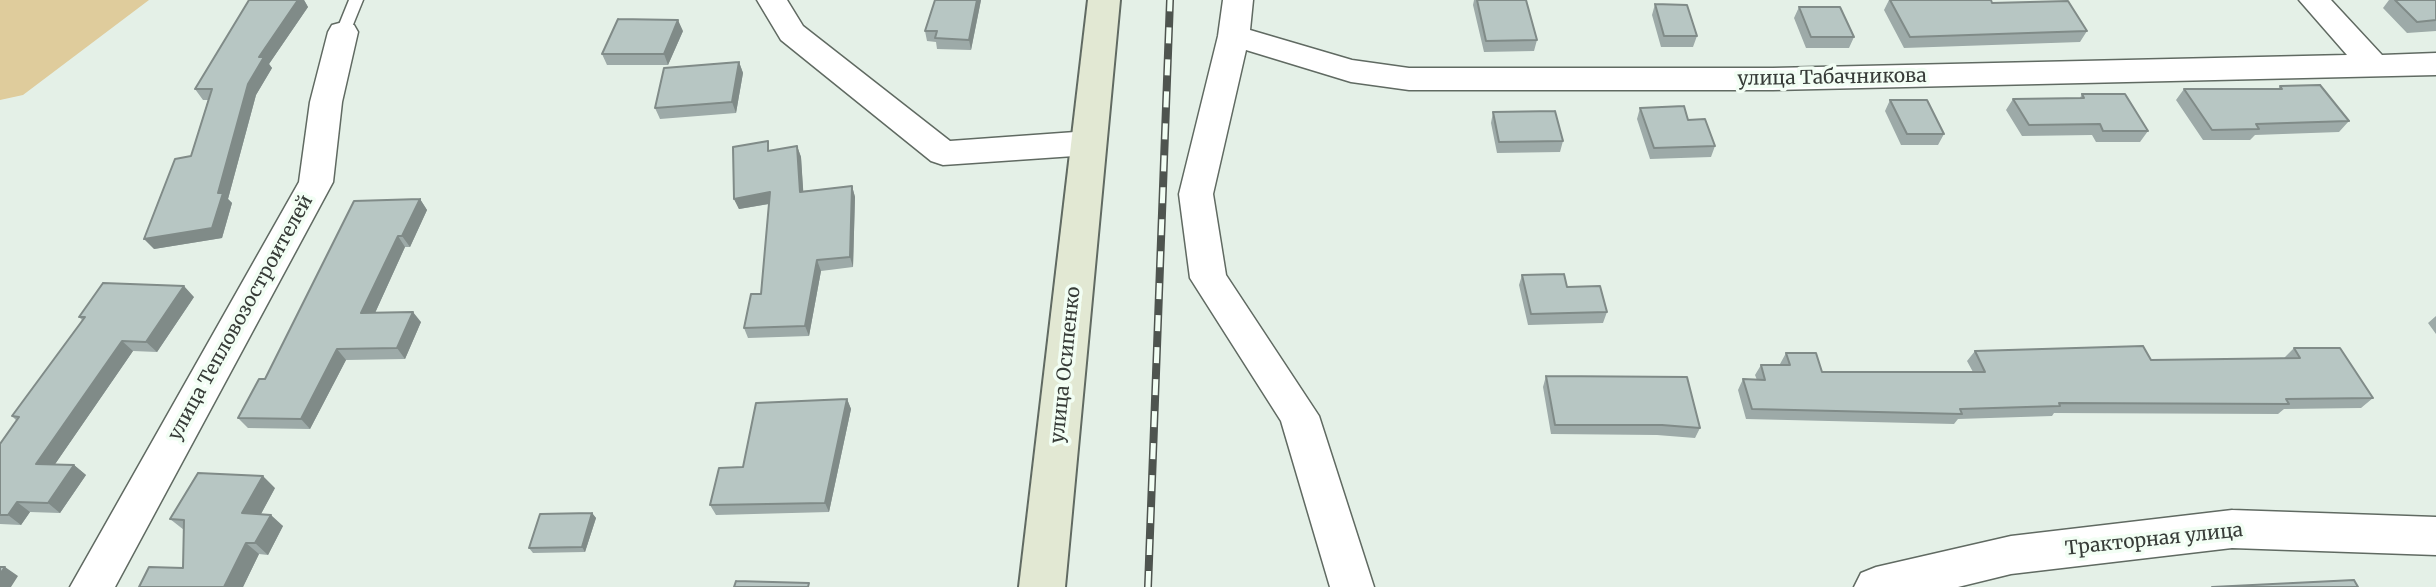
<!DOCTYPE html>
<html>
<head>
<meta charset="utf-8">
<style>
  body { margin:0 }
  canvas { display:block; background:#e4f0e7 }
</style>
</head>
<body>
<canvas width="2436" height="587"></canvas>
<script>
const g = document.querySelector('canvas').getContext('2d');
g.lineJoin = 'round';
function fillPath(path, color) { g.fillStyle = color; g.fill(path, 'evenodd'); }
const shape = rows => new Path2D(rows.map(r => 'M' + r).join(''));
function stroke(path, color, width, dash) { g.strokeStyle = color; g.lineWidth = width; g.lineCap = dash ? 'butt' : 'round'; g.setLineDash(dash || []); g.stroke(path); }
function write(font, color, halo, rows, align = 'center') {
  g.font = font + ' Merriweather,serif'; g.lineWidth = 7; g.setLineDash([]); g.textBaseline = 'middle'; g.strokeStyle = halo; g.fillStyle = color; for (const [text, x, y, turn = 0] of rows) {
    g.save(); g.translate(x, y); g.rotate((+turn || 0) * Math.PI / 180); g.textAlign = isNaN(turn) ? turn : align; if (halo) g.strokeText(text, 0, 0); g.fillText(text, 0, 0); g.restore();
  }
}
fillPath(shape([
  [0,0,149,0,23,95,0,100]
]), '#dfcc9c');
const lane = shape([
  [349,0,363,0,350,32,343,37,336,32,349,0]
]);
const street = shape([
  [757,0,787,0,803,26,950,141,1089,131,1101,135,1106,143,1101,151,1089,155,943,165,931,161,781,40,757,0],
  [1223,0,1253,0,1250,30,1352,60,1409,68,1773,68,2347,55,2299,0,2331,0,2382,55,2436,53,2436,75,1773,90,1409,90,1351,82,1246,50,1213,194,1226,275,1319,416,1374,587,1330,587,1281,421,1190,278,1179,194,1218,36,1223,0],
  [343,22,354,25,358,32,342,102,333,182,115,587,70,587,299,182,310,102,328,32,332,25,343,22],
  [2232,510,2436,517,2436,555,2232,548,2011,574,1958,587,1854,587,1861,573,1876,567,2011,536,2232,510]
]);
const secondary = shape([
  [1088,0,1120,0,1065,587,1019,587,1088,0]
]);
stroke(lane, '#606a62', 3);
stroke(street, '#606a62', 3);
stroke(secondary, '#606a62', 4);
fillPath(lane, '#fff');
fillPath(street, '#fff');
fillPath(secondary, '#e2e8d3');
const rail = shape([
  [1148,587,1170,0]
]);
stroke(rail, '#4e544f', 8);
stroke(rail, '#f2fef4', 5, [16]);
fillPath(shape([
  [249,0,304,0,308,7,269,64,272,68,256,95,228,199,232,203,222,238,154,249,191,156,208,100,203,100,195,89],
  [981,0,971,50,937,49,936,42,927,41,925,31],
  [1474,0,1526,0,1537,40,1534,51,1484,52,1473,5],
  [1889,0,1991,0,1992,3,2087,31,2080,42,1904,48,1884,10],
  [2389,0,2436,0,2436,31,2407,33,2383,8],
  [1655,4,1697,36,1693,47,1661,47,1652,15],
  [1799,7,1854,37,1849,48,1806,48,1794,18],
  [683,31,668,65,607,65,602,54],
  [739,62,743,73,736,113,660,119,655,108],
  [2280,86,2349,121,2339,132,2255,135,2250,140,2203,140,2176,100,2184,89,2278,89],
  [2082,94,2148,131,2140,142,2096,142,2092,135,2022,136,2006,110,2013,99,2080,98],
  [1890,100,1944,134,1938,145,1901,145,1885,111],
  [1640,108,1688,120,1715,146,1711,157,1650,159,1637,119],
  [1493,112,1563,141,1560,152,1497,153,1491,123],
  [797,146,801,157,803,191,852,186,855,197,853,267,821,271,809,336,748,338,744,328,761,294,769,204,739,209,734,199,772,151],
  [420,199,427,210,410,247,405,247,375,313,421,322,405,359,346,360,310,429,248,428,238,418],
  [1522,275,1607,312,1603,323,1528,325,1519,285],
  [194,297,157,352,133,351,55,464,74,465,86,475,60,513,30,512,21,525,0,524,0,444,17,421,12,416,83,321,79,317],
  [2436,316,2436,334,2428,323],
  [2294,348,2373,398,2361,408,2284,409,2278,414,2054,413,2052,416,1958,419,1954,424,1746,419,1738,390,1743,379,1757,380,1755,375,1761,365,1780,365,1780,364,1786,353,1822,372,1973,372,1967,361,1975,351,2151,360,2284,358],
  [1546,376,1700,428,1695,438,1657,435,1551,434,1543,387],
  [847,399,851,409,829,512,716,515,710,505,743,467],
  [275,488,261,514,283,526,268,555,259,554,243,587,139,587,183,568,184,530,170,519],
  [592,513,596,518,585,552,533,553,529,548]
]), '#9daaa8');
fillPath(shape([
  [298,0,304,0,308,7,269,64,272,68,256,95,228,199,232,203,222,238,154,249,144,239,248,84,259,57],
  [977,0,981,0,971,50,969,40],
  [678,20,683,31,668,65,664,54],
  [739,62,743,73,736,113,732,102],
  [797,146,801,157,804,202,800,192],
  [852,186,855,197,853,267,850,257],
  [770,192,774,203,739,209,734,199],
  [420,199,427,210,410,247,402,236],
  [398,236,405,247,370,324,361,313],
  [817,260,821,271,809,336,805,326],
  [184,286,194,297,157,352,146,342],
  [413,312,421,322,405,359,397,348],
  [122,341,133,351,49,473,36,464],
  [337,349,346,360,310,429,301,419],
  [847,399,851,409,829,512,825,503],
  [74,465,86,475,60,513,48,503],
  [263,476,275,488,255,525,242,513],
  [17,502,30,512,21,525,8,515],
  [592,513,596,518,585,552,582,547],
  [271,515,283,526,268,555,255,543],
  [246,543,259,554,243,587,224,587],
  [5,567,18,576,11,587,0,587,0,574]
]), '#808b88');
const building = shape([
  [249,0,298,0,259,57,264,57,248,84,218,193,223,193,212,228,144,239,175,159,191,156,212,89,195,89,249,0],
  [935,0,977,0,969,40,935,38,937,31,925,31,935,0],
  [1477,0,1526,0,1537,40,1486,41,1477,0],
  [1890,0,1991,0,1992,3,2068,1,2087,31,1910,37,1890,0],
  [2395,0,2436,0,2436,20,2417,22,2395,0],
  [1655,4,1687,5,1697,36,1664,36,1655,4],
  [1799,7,1840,7,1854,37,1811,37,1799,7],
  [618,19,678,20,664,54,602,54,618,19],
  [739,62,732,102,655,108,664,68,739,62],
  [2320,85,2349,121,2256,124,2259,129,2212,130,2184,89,2282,89,2280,86,2320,85],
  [2082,94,2125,94,2148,131,2103,131,2100,124,2029,125,2013,99,2084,98,2082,94],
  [1890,100,1927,100,1944,134,1907,134,1890,100],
  [1684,106,1688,120,1705,119,1715,146,1654,148,1640,108,1684,106],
  [1555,111,1563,141,1499,142,1493,112,1555,111],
  [768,141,768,151,797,146,800,192,852,186,850,257,817,260,805,326,744,328,751,294,761,294,770,192,734,199,733,147,768,141],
  [420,199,402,236,398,236,361,313,413,312,397,348,337,349,301,419,238,418,259,379,265,379,354,201,420,199],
  [1564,274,1567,287,1600,286,1607,312,1531,314,1522,275,1564,274],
  [103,283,184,286,146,342,122,341,36,464,74,465,48,503,17,502,8,515,0,515,0,444,19,417,12,416,85,317,79,317,103,283],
  [2143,346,2151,360,2300,358,2294,348,2340,348,2373,398,2286,399,2289,404,2059,403,2060,406,1960,409,1962,414,1752,409,1743,379,1765,380,1761,365,1790,365,1786,353,1816,353,1822,372,1985,372,1975,351,2143,346],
  [1546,376,1687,377,1700,428,1662,425,1555,425,1546,376],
  [847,399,825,503,710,505,719,468,743,467,756,403,847,399],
  [198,473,263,476,242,513,271,515,255,543,246,543,224,587,139,587,149,567,183,568,184,520,170,519,198,473],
  [592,513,582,547,529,548,540,514,592,513],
  [0,567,5,567,0,574,0,567],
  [2354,580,2358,587,2212,587,2354,580],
  [736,581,809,583,808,587,734,587,736,581]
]);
fillPath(building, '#b7c6c3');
stroke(building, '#808b88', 2);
write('19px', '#373c38', '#f2fef4', [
  ["улица Табачникова",1832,78,-1],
  ["улица Тепловозостроителей",241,318,-61],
  ["улица Осипенко",1066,365,-84],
  ["Тракторная улица",2154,540,-6]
]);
</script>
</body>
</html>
